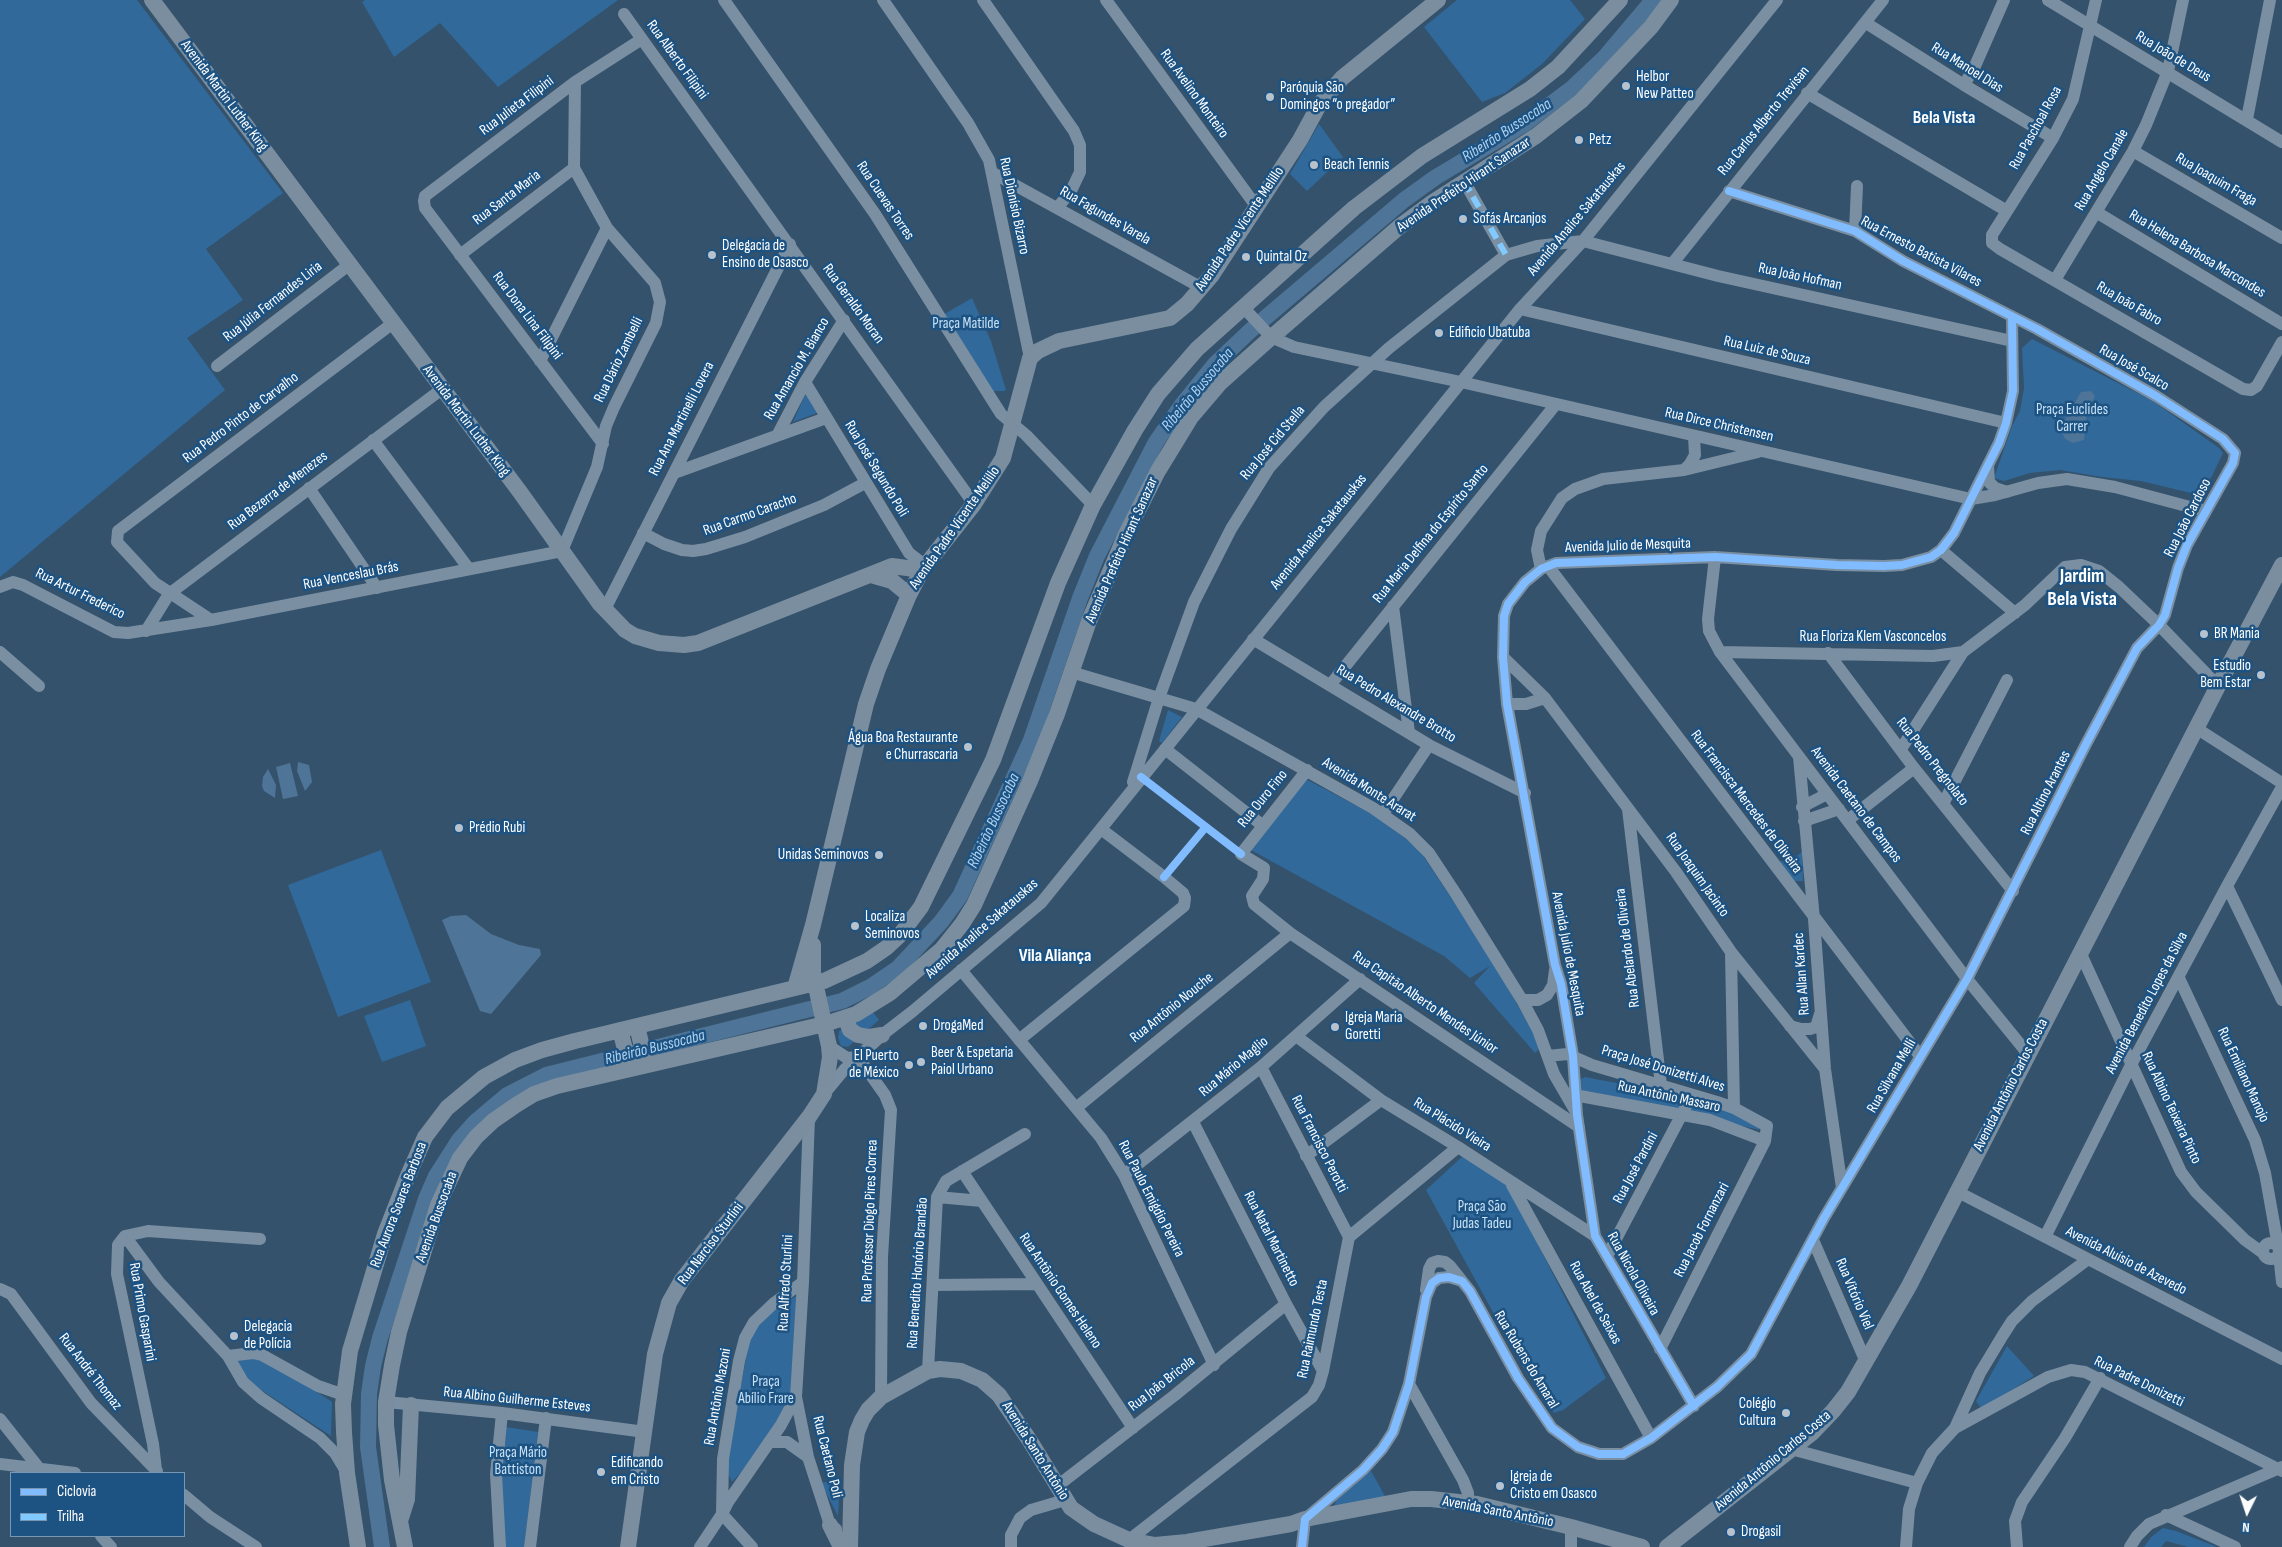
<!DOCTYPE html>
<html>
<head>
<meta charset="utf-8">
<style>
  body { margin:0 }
  #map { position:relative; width:2282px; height:1547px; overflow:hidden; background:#34526c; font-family:"Sofia Sans Condensed",sans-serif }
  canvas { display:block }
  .legend { position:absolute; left:10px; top:1472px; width:175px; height:65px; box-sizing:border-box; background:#1d5383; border:1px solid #7798b5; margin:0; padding:6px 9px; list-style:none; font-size:15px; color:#fff }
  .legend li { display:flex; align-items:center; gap:10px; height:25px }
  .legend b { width:25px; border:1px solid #7798b5 }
  .north { position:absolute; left:2222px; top:1487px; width:50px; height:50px; -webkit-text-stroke:4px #1d5383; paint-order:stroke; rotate:184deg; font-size:14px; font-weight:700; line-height:20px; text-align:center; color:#fff }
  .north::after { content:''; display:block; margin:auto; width:18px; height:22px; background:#fff; clip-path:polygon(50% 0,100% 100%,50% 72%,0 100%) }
</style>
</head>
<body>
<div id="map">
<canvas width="2282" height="1547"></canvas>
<ul class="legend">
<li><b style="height:6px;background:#80bcff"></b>Ciclovia</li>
<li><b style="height:6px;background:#80caff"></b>Trilha</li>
</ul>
<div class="north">N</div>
</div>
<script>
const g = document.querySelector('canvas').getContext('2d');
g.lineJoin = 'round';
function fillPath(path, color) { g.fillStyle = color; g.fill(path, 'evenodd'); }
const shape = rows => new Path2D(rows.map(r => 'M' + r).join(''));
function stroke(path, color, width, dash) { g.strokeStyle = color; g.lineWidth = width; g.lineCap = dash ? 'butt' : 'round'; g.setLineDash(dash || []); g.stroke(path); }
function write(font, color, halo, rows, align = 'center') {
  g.font = font + ' "Sofia Sans Condensed",sans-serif'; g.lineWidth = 5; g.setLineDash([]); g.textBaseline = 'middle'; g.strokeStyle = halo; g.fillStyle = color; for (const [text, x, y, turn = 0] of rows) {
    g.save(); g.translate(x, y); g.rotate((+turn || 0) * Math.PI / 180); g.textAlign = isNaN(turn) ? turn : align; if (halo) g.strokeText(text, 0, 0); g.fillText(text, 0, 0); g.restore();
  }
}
fillPath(shape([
  [0,0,137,0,283,193,206,249,243,300,187,338,225,390,0,577],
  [365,0,618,0,498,87,440,23,394,57,362,2],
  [1457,0,1570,0,1585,19,1542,64,1505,93,1482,102,1424,27],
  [1319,124,1343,157,1307,191,1290,174],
  [972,298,991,341,1006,390,1004,391,991,391,941,316],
  [2032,339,2153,401,2219,448,2223,453,2212,476,2199,495,2141,481,2102,477,2060,470,2030,473,2004,481,1994,478,2012,426,2020,411,2024,388,2022,348],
  [806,393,817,413,793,422],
  [1168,710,1182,717,1162,743,1159,741],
  [1304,778,1372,814,1418,848,1494,963,1541,1047,1535,1053,1474,983,1490,966,1470,978,1444,956,1251,850],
  [381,850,431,982,338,1017,288,885],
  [1802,852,1803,881,1793,881,1776,862,1791,860],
  [410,1000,426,1046,382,1062,364,1016],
  [872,1011,879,1020,848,1047,841,1046,838,1038,839,1031],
  [1585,1077,1663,1092,1734,1111,1759,1127,1759,1130,1689,1113,1582,1094,1578,1084,1581,1079],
  [1464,1155,1507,1184,1606,1378,1563,1410,1554,1413,1546,1398,1528,1376,1426,1190],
  [798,1295,793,1398,763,1449,732,1482,726,1469,750,1336,771,1311],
  [2007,1346,2034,1376,1982,1409,1976,1401],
  [242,1358,260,1359,281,1368,332,1402,331,1436,246,1380,235,1362],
  [506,1427,538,1432,524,1547,505,1547,500,1474],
  [1371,1471,1386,1498,1334,1509,1336,1500],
  [840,1479,838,1516,821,1483],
  [2163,1528,2176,1531,2217,1547,2188,1547,2166,1541,2161,1547,2144,1547,2151,1537]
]), '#31699a');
fillPath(shape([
  [2091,391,2095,396,2087,413,2084,440,2073,443,2065,439,2062,432,2065,420,2081,392],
  [298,762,309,765,312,782,305,791,297,771],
  [290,763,298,796,283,799,276,767],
  [268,769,276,785,275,798,264,791,262,786,263,777],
  [466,915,491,934,519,945,540,949,541,955,491,1014,480,1011,442,920,451,916]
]), '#4e7497');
stroke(shape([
  [382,1547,368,1447,369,1394,373,1366,380,1338,426,1199,436,1176,459,1140,475,1122,507,1095,546,1075,842,1001,870,987,898,968,941,922,960,896,1031,740,1080,598,1097,556,1156,442,1181,406,1215,364,1251,330,1404,200,1436,177,1523,125,1571,89,1605,57,1653,0]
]), '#4e7497', 16);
stroke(shape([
  [724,0,875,214,1001,414,1026,435,1093,505],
  [883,0,968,123,989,160,1030,358],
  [983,0,1074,131,1080,145,1080,172,1071,191,1058,207],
  [1106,0,1256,206],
  [2048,0,2282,142],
  [2096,0,2073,99,2053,138,1992,235,1992,243,2000,249,2243,389,2251,390,2257,386,2282,342],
  [624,14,974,504],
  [1866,23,1964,85,2053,138],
  [1964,85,1975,66,2004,0],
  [1807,93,2007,211],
  [2247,119,2270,0],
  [2133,151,2282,238],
  [993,173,1202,288],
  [1464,181,1506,255],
  [2096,212,2282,324],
  [1855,231,1857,186],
  [460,255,574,168],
  [1672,264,1883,0],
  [2055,280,2133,151,2146,125,2168,71,2183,0],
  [1243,307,1271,337,1294,347,1461,382,1971,499,1995,495,2038,483,2067,479,2115,487,2205,511],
  [1520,309,2006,423],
  [540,361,607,228],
  [217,366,350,264],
  [805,382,909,553,926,566],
  [778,434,805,382,844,320],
  [373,440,469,569],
  [603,444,425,208,424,201,425,196,575,82,642,39],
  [1988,466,1989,482,1995,488,2007,492],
  [1684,470,1690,464,1695,455,1694,436],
  [674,473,826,418],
  [309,488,377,588],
  [643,533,664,544,682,550,693,551,706,549,745,537,824,505,865,483],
  [1941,550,2015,613],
  [1715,557,1708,619,1709,631,1720,652,1967,979,2028,1054],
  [1548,566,1920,1056],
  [1541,569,1537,550,1541,531,1562,498,1575,489,1603,479,1684,470,1758,452],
  [0,587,13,582,23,585,114,632,128,633,211,620,562,551,597,467,606,426,614,407,656,323,660,302,655,283,607,228,574,168,575,82],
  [1393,606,1409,733],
  [605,609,790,244],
  [211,620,155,583,117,542,118,531,393,323],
  [146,631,169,594,442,389],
  [1253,639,1429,745,1525,793],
  [0,652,39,686],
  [1720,652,1933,656,1963,652,2025,605,2065,567,2081,565,2099,571,2119,587,2159,625,2218,686],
  [1828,653,1914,768,2013,891],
  [1503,657,1545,698,1676,872,1731,952,1825,1069],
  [1071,672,1196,709,1373,808,1410,834,1429,853,1456,894,1522,1000,1538,1030,1554,1074,1576,1112],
  [1331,684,1556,404],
  [1507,704,1526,704,1545,698],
  [2196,728,2282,783],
  [1165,749,1262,825],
  [1901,749,1963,652],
  [1799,757,1814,919,1825,1069,1842,1188],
  [1307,770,1241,854,1264,868,1263,879,1252,896,1254,904,1290,933,1579,1127],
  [1133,782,1159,698,1194,602,1231,529,1269,468,1324,407,1389,348,1506,255,1537,246,1583,241,1718,276,2012,341],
  [1943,804,2007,680],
  [1802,807,1827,794],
  [1628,809,1661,1085],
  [1383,814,1429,745],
  [1848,820,1914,768],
  [1804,821,1839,809],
  [2227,886,2282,1000],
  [1731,952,1734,1108],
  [2080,952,2181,1172,2196,1192,2245,1240,2263,1253],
  [961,970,1101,1138,1124,1175,1214,1365],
  [2179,978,2255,1140,2265,1173,2278,1246],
  [1522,1000,1538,1000,1547,995,1553,985,1555,970],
  [1790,1026,1801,1029,1810,1029,1816,1027,1820,1014],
  [1296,1036,1381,1100,1458,1147,1595,1236],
  [1019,1040,1184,906,1185,898,1183,893,1164,877,1101,829],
  [829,1046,847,1058,858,1057],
  [1548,1056,1567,1054,1592,1065,1717,1102,1734,1108,1767,1126,1765,1141,1660,1349],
  [858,1057,885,1095,891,1110,882,1257,881,1397],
  [1261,1067,1349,1237],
  [824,1094,844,1070,882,1035,913,1011,1041,903,1475,365,1520,309,1583,241,1777,0],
  [1569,1094,1710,1120,1765,1141],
  [1076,1108,1290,933],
  [1193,1122,1286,1304,1323,1371],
  [1306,1156,1381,1100],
  [962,1171,1133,1428],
  [1124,1175,1261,1067,1360,979],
  [1512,1185,1651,1438],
  [1956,1191,2282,1359],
  [937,1197,982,1201],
  [125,1236,159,1282,228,1356,243,1382,261,1398,320,1438,335,1453,347,1473],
  [2045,1237,2132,1063,2227,886,2282,787],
  [1813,1240,1866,1362],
  '2263 1251a8 8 0 1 1 16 0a8 8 0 1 1-16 0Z',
  [2279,1254,2282,1282],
  [1607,1256,1692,1095],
  [933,1285,1036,1284],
  [0,1289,11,1294,91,1403,157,1471],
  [1426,1290,1429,1269,1432,1263,1438,1261,1445,1262,1450,1266,1462,1281],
  [228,1356,253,1353,262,1355,318,1386,344,1395],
  [928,1371,937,1197,946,1181,1025,1134],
  [1409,1384,1463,1480,1468,1493,1468,1503],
  [796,1397,808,1457,830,1525,836,1529],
  [386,1402,502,1413,645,1432],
  [1694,1406,1595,1236,1577,1115,1573,1056,1561,984,1555,965,1507,704,1503,657,1504,616,1508,604,1525,582,1541,569,1556,563,1715,557,1837,565,1884,566,1902,565,1931,557,1941,550,1954,533,1999,443,2006,423,2013,391,2012,317],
  [0,1419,42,1472],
  [1955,1428,2048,1377,2071,1370,2085,1372,2282,1471],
  [769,1442,787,1442,808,1457],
  [1791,1449,1917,1483],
  [0,1464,75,1473],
  [156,1470,153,1444,117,1274,118,1245,125,1236,148,1231,260,1239],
  [1056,1487,1175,1395,1286,1304],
  [184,1495,210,1517,256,1547],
  [2166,1515,2235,1547],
  [101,1536,111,1547],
  [1129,1540,1312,1397,1319,1385,1323,1371,1349,1237,1458,1147],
  [500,1547,496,1474,502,1413],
  [530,1547,546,1418],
  [700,1547,722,1514,728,1502,781,1425,796,1397,803,1282,809,1117],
  [752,1547,722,1514,723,1459,739,1361,745,1338,754,1322,774,1303,803,1282],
  [1011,1547,1011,1535,1020,1518,1031,1510,1065,1500],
  [1302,1547,1305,1519,1363,1470,1382,1449,1393,1432,1409,1384,1426,1297,1432,1283,1439,1278,1449,1277,1462,1281,1470,1291,1518,1378,1552,1428,1578,1447,1599,1454,1623,1454,1651,1438,1717,1387,1751,1354,1824,1218,1967,979,2085,746,2137,648,2159,625,2165,615,2178,568,2187,545,2233,463,2235,453,2223,439,2156,396,2037,329,1903,261,1855,231,1729,191],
  [1571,1547,1571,1527],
  [1906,1547,1909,1509,1917,1483,1932,1453,1955,1428,1980,1373,2003,1335,2012,1321,2032,1301,2087,1260],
  [2017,1547,2015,1521,2022,1502,2065,1438,2100,1378],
  [2130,1547,2137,1536,2149,1524,2282,1467]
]), '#7b8fa2', 12);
stroke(shape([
  [152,0,520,492,600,604,625,630,635,636,659,643,684,645,698,643,892,566,922,570],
  [871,575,892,581,909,595],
  [795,988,813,925,866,704,878,669,909,595,922,570,974,504,1003,458,1030,358,1038,351,1059,341,1170,318,1187,304,1212,275,1300,140,1319,105,1342,78,1438,0],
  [846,1019,850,1030,858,1035,869,1037,882,1035],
  [637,1026,646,1064],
  [620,1030,630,1068],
  [401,1518,407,1499,411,1405],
  [830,1525,841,1547],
  [358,1547,347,1473,344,1432,343,1404,350,1351,385,1234,407,1178,425,1137,447,1108,484,1077,515,1060,542,1050,575,1041,824,981,867,961,886,948,900,935,921,907,993,760,1058,583,1093,505,1135,430,1158,394,1197,349,1354,208,1422,156,1530,89,1558,67,1620,0],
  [405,1547,392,1480,386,1425,386,1402,392,1365,399,1332,438,1205,460,1158,476,1137,493,1121,516,1105,534,1094,557,1086,825,1024,856,1014,890,993,942,949,962,924,974,905,1030,781,1057,714,1089,621,1126,534,1158,471,1191,417,1220,383,1266,342,1399,227,1433,202,1536,136,1581,101,1651,27,1671,0],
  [628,1547,655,1354,669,1303,682,1280,809,1117,824,1094,830,1057,829,1046,813,973,813,945],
  [850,1547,852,1465,857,1432,862,1420,868,1410,881,1397,928,1371,940,1369,961,1371,982,1380,999,1395,1030,1441,1071,1508,1094,1524,1129,1540,1155,1545,1187,1542,1291,1524,1305,1519,1411,1499,1431,1499,1477,1504,1571,1527,1642,1547],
  [1667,1547,1812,1433,1833,1411,1848,1392,1909,1286,2218,686,2282,565]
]), '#7a8e9f', 16);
stroke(shape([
  [1464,181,1506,255]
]), '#80caff', 6, [12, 6]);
stroke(shape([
  [1141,777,1241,854],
  [1164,877,1205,828],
  [1694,1406,1595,1236,1577,1115,1573,1056,1561,984,1555,965,1507,704,1503,657,1504,616,1508,604,1525,582,1541,569,1556,563,1715,557,1837,565,1884,566,1902,565,1931,557,1941,550,1954,533,1999,443,2006,423,2013,391,2012,317],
  [1302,1547,1305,1519,1363,1470,1382,1449,1393,1432,1409,1384,1426,1297,1432,1283,1439,1278,1449,1277,1462,1281,1470,1291,1518,1378,1552,1428,1578,1447,1599,1454,1623,1454,1651,1438,1717,1387,1751,1354,1824,1218,1967,979,2085,746,2137,648,2159,625,2165,615,2178,568,2187,545,2233,463,2235,453,2223,439,2156,396,2037,329,1903,261,1855,231,1729,191]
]), '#80bcff', 8);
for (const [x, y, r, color] of [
  [1626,86,5,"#b8c2cc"],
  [1270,97,5,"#b8c2cc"],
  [1579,140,5,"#b8c2cc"],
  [1314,165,5,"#b8c2cc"],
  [1463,219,5,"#b8c2cc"],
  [712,255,5,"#b8c2cc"],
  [1246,257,5,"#b8c2cc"],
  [1439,333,5,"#b8c2cc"],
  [2204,634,5,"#b8c2cc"],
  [2261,675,5,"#b8c2cc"],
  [968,747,5,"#b8c2cc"],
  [459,828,5,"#b8c2cc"],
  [879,855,5,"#b8c2cc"],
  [855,926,5,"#b8c2cc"],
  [923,1026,5,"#b8c2cc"],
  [1335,1027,5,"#b8c2cc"],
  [921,1062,5,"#b8c2cc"],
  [909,1065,5,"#b8c2cc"],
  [234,1336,5,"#b8c2cc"],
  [1786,1413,5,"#b8c2cc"],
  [601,1472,5,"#b8c2cc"],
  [1500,1486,5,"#b8c2cc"],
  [1731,1532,5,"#b8c2cc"]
]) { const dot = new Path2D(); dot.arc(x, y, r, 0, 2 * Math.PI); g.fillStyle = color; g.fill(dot); stroke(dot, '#1d5383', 2); }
write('15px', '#fff', '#1d5383', [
  ["Rua João de Deus",2173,57,31],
  ["Rua Alberto Filipini",677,60,54],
  ["Rua Manoel Dias",1967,68,32],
  ["Rua Avelino Monteiro",1194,94,54],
  ["Avenida Martin Luther King",224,96,53],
  ["Rua Julieta Filipini",517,106,-37],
  ["Rua Carlos Alberto Trevisan",1764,121,-51],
  ["Rua Paschoal Rosa",2036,128,-61],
  ["Rua Angelo Canale",2102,170,-60],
  ["Rua Joaquim Fraga",2216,180,30],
  ["Avenida Prefeito Hirant Sanazar",1464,185,-34],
  ["Rua Santa Maria",507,198,-37],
  ["Rua Cuevas Torres",885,201,56],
  ["Rua Dionísio Bizarro",1014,206,78],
  ["Rua Fagundes Varela",1105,216,30],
  ["Avenida Analice Sakatauskas",1577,219,-50],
  ["Avenida Padre Vicente Melillo",1240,229,-56],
  ["Rua Ernesto Batista Vilares",1921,252,28],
  ["Rua Helena Barbosa Marcondes",2197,254,31],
  ["Rua João Hofman",1800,277,12],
  ["Rua Júlia Fernandes Liria",273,302,-38],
  ["Rua Geraldo Moran",853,304,54],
  ["Rua João Fabro",2129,304,30],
  ["Rua Dona Lina Filipini",527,316,53],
  ["Rua Luiz de Souza",1767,351,13],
  ["Rua Dário Zambelli",619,360,-64],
  ["Rua José Scalco",2134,368,30],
  ["Rua Amancio M. Bianco",797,369,-60],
  ["Rua Pedro Pinto de Carvalho",241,418,-37],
  ["Rua Ana Martinelli Lovera",682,419,-63],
  ["Avenida Martin Luther King",466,421,53],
  ["Rua Dirce Christensen",1719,425,13],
  ["Rua José Cid Stella",1273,443,-50],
  ["Rua José Segundo Poli",876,469,59],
  ["Rua Bezerra de Menezes",278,491,-37],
  ["Rua Carmo Caracho",750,515,-20],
  ["Rua João Cardoso",2188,518,-63],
  ["Avenida Padre Vicente Melillo",955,528,-55],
  ["Avenida Analice Sakatauskas",1319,532,-51],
  ["Rua Maria Delfina do Espírito Santo",1431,534,-51],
  ["Avenida Julio de Mesquita",1628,546,-2],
  ["Avenida Prefeito Hirant Sanazar",1122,550,-66],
  ["Rua Venceslau Brás",351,576,-11],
  ["Rua Artur Frederico",80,594,26],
  ["Rua Floriza Klem Vasconcelos",1873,637],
  ["Rua Pedro Alexandre Brotto",1396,704,31],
  ["Rua Pedro Pregnolato",1932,762,52],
  ["Avenida Monte Ararat",1369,790,32],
  ["Rua Altino Arantes",2046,793,-63],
  ["Rua Ouro Fino",1263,799,-51],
  ["Rua Francisca Mercedes de Oliveira",1746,802,53],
  ["Avenida Caetano de Campos",1856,805,53],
  ["Rua Joaquim Jacinto",1697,875,55],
  ["Avenida Analice Sakatauskas",982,929,-41],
  ["Rua Abelardo de Oliveira",1628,948,-97],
  ["Avenida Julio de Mesquita",1568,954,79],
  ["Rua Allan Kardec",1802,974,-94],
  ["Rua Capitão Alberto Mendes Júnior",1425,1003,34],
  ["Avenida Benedito Lopes da Silva",2147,1003,-62],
  ["Rua Antônio Nouche",1172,1008,-39],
  ["Rua Mário Maglio",1234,1067,-40],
  ["Praça José Donizetti Alves",1663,1069,17],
  ["Rua Emiliano Manojo",2243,1075,65],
  ["Rua Silvana Melli",1892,1076,-60],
  ["Avenida Antônio Carlos Costa",2011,1085,-63],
  ["Rua Antônio Massaro",1669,1097,12],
  ["Rua Albino Teixeira Pinto",2171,1108,65],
  ["Rua Plácido Vieira",1452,1125,32],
  ["Rua Francisco Perotti",1319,1144,63],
  ["Rua José Pardini",1636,1168,-62],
  ["Rua Paulo Emigdio Pereira",1151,1199,63],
  ["Rua Aurora Soares Barbosa",399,1205,-69],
  ["Avenida Bussocaba",437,1217,-70],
  ["Rua Professor Diogo Pires Correa",870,1221,-88],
  ["Rua Jacob Fornanzari",1702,1230,-63],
  ["Rua Natal Martinetto",1271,1239,63],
  ["Rua Narciso Sturlini",711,1244,-53],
  ["Avenida Aluísio de Azevedo",2126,1261,27],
  ["Rua Benedito Honório Brandão",918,1273,-86],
  ["Rua Nicola Oliveira",1633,1274,61],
  ["Rua Alfredo Sturlini",786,1283,-87],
  ["Rua Antônio Gomes Heleno",1060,1291,56],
  ["Rua Vitório Viel",1854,1294,67],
  ["Rua Abel de Seixas",1595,1303,61],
  ["Rua Primo Gasparini",142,1312,80],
  ["Rua Raimundo Testa",1313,1329,-78],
  ["Rua Rubens do Amaral",1526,1360,59],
  ["Rua André Thomaz",90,1372,52],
  ["Rua Padre Donizetti",2139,1382,26],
  ["Rua João Bricola",1162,1384,-38],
  ["Rua Antônio Mazoni",718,1397,-80],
  ["Rua Albino Guilherme Esteves",517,1400,6],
  ["Avenida Santo Antônio",1035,1451,58],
  ["Rua Caetano Poli",827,1457,76],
  ["Avenida Antônio Carlos Costa",1773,1461,-40],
  ["Avenida Santo Antônio",1498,1512,11]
]);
write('15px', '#fff', '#1d5383', [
  ["Helbor",1636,77],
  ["New Patteo",1636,94],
  ["Paróquia São",1280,88],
  ["Domingos “o pregador”",1280,105],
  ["Petz",1589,140],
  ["Beach Tennis",1324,165],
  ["Sofás Arcanjos",1473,219],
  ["Delegacia de",722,246],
  ["Ensino de Osasco",722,263],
  ["Quintal Oz",1256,257],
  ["Edificio Ubatuba",1449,333],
  ["BR Mania",2214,634],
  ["Estudio",2251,666,"right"],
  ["Bem Estar",2251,683,"right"],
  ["Água Boa Restaurante",958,738,"right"],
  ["e Churrascaria",958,755,"right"],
  ["Prédio Rubi",469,828],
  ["Unidas Seminovos",869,855,"right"],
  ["Localiza",865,917],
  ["Seminovos",865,934],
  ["Igreja Maria",1345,1018],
  ["Goretti",1345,1035],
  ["DrogaMed",933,1026],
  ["Beer & Espetaria",931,1053],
  ["Paiol Urbano",931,1070],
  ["El Puerto",899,1056,"right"],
  ["de México",899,1073,"right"],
  ["Delegacia",244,1327],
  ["de Polícia",244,1344],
  ["Colégio",1776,1404,"right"],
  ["Cultura",1776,1421,"right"],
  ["Edificando",611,1463],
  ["em Cristo",611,1480],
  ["Igreja de",1510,1477],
  ["Cristo em Osasco",1510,1494],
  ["Drogasil",1741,1532]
], 'left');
write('15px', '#c8e2f7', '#1d5383', [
  ["Praça Matilde",966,324],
  ["Praça Euclides",2072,410],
  ["Carrer",2072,427],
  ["Praça São",1482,1207],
  ["Judas Tadeu",1482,1224],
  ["Praça",766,1382],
  ["Abílio Frare",766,1399],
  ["Praça Mário",518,1453],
  ["Battiston",518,1470]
]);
write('italic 16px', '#afd3f1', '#1d5383', [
  ["Ribeirão Bussocaba",1507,131,-33],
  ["Ribeirão Bussocaba",1198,390,-50],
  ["Ribeirão Bussocaba",994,821,-65],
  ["Ribeirão Bussocaba",655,1048,-14]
]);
write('bold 18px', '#fff', '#1d5383', [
  ["Bela Vista",1944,118],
  ["Vila Aliança",1055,956]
]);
write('bold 20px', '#fff', '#1d5383', [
  ["Jardim",2082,577],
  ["Bela Vista",2082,600]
]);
</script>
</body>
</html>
